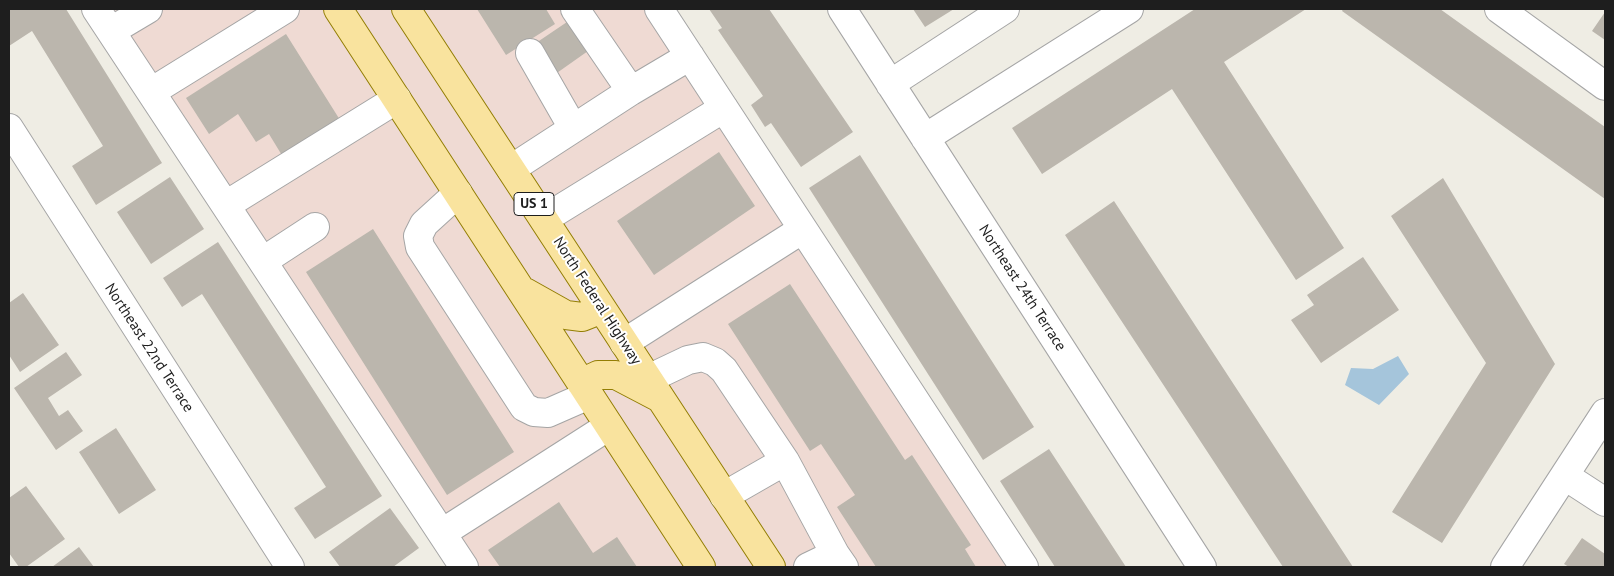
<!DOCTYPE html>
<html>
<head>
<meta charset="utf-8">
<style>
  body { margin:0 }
  #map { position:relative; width:1614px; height:576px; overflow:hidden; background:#efede4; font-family:"PT Sans",sans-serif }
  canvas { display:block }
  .frame { position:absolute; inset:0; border:10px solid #1e1e1e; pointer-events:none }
</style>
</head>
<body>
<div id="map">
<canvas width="1614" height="576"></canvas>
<div class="frame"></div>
</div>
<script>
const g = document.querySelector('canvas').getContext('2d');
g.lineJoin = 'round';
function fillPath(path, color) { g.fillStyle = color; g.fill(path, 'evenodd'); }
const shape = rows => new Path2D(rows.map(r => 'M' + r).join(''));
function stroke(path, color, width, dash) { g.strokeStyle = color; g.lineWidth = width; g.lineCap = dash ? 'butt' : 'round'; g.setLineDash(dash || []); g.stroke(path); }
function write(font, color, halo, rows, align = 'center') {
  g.font = font + ' "PT Sans",sans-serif'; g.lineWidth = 4; g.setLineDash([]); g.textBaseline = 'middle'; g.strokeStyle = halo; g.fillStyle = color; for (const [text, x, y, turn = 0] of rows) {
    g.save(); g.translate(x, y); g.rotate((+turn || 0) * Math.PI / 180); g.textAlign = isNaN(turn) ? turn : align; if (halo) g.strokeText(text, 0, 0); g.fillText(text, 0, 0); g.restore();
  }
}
fillPath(shape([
  [96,9,659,9,1024,567,466,567]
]), '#efdad3');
fillPath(shape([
  [1398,356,1409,374,1379,405,1345,385,1351,368,1373,369]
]), '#a5c5db');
fillPath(shape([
  [9,9,66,9,162,163,96,205,72,166,103,146,32,31,9,46],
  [477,9,546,9,555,24,506,55],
  [709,9,769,9,853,132,801,167,771,123,765,127,751,105,763,96,718,30,722,28],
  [913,9,954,9,925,27],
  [1195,9,1306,9,1224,62,1344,248,1296,280,1172,89,1042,174,1012,128],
  [1343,9,1440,9,1605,127,1605,199,1342,11],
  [1605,12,1605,40,1592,31],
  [567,22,588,51,554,75,533,45],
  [286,34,340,120,283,157,269,134,256,142,238,114,209,134,186,98],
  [719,152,755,206,654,275,617,221],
  [860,155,1034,427,983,460,809,188],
  [170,177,204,229,151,264,117,212],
  [1443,178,1555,364,1442,543,1392,512,1486,363,1391,216],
  [1114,201,1353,567,1283,567,1065,235],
  [373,229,514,452,447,495,306,272],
  [218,242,382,496,315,539,294,508,326,487,202,294,182,307,163,278],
  [1363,257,1399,310,1321,363,1291,320,1314,305,1307,295],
  [790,284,905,460,912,455,971,545,965,549,976,567,876,567,837,507,855,495,821,444,810,451,728,324],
  [23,293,59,345,20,372,9,355,9,303],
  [66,352,82,375,48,398,59,416,68,410,83,431,56,450,14,388],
  [116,428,156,490,119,514,79,452],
  [1049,449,1126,567,1055,567,1000,481],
  [26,486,65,539,26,567,19,567,9,553,9,498],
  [559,502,593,553,617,537,637,567,500,567,488,550],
  [390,508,419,548,393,567,340,567,329,552],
  [1582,538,1605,554,1605,567,1569,567,1564,564],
  [79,547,94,567,52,567]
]), '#bbb6ad');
const minor = shape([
  [96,9,464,567],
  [575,9,631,91,690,56],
  [659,9,1024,567],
  [842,9,1202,567],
  [1499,9,1605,86],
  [111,31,148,9],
  [530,53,573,128],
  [890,84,1005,9],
  [151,92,285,9],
  [9,128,290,567],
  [925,138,1129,9],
  [511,169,631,91],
  [458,193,424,224,418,236,420,247,524,407,534,412,548,413,589,395],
  [226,205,397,99],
  [544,219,724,108],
  [263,261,315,227],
  [624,343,803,229],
  [648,379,688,360,703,357,715,362,724,370,785,461,724,496],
  [785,461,835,554,844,567],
  [1565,476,1605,502],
  [442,533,609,426],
  [808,567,835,554],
  [1505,567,1605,413]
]);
const major = shape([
  [338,9,701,567],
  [406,9,771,567],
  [525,292,566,315,582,317,602,309],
  [581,383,598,375,616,375,658,397]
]);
stroke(minor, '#a5a5a5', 30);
stroke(major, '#937e04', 30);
stroke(minor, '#fff', 28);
stroke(major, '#f9e39e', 28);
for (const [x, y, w] of [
  [534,204,40]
]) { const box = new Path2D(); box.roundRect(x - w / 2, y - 11.5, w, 23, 4); g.fillStyle = '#fff'; g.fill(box); stroke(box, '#1e1e1e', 1); }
write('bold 14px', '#1e1e1e', null, [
  ["US 1",534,204]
]);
write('15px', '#1e1e1e', '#fff', [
  ["Northeast 24th Terrace",1022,288,57],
  ["North Federal Highway",597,301,57],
  ["Northeast 22nd Terrace",149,348,57]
]);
</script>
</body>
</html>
